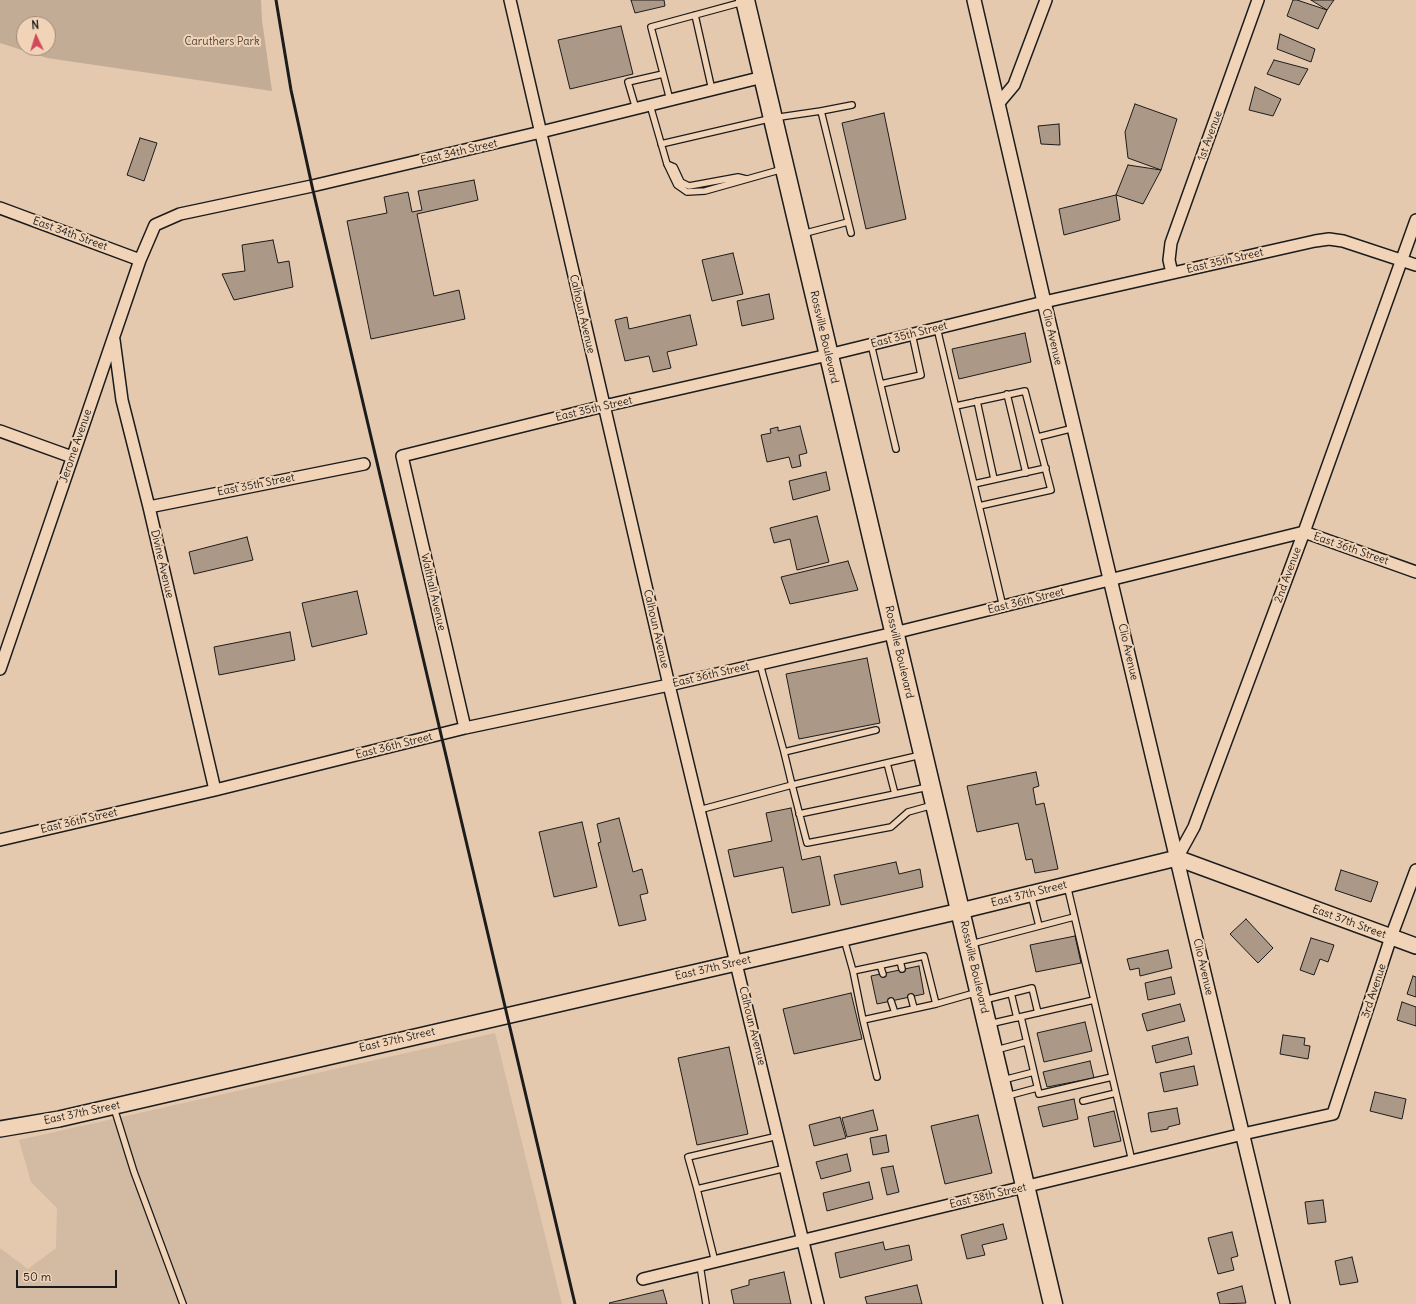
<!DOCTYPE html>
<html>
<head>
<meta charset="utf-8">
<style>
  body { margin:0 }
  #map { position:relative; width:1416px; height:1304px; overflow:hidden; background:#e4c9af; font-family:Delius,sans-serif }
  canvas { display:block }
  .north { position:absolute; left:16px; top:16px; width:40px; height:40px; box-sizing:border-box; background:#f1d4b8; border:1px solid #9c8a7a; border-radius:50%; rotate:356deg; font-size:11px; font-weight:700; line-height:16px; text-align:center; color:#1c1c1c }
  .north::after { content:''; display:block; margin:auto; width:14px; height:18px; background:#d1495b; clip-path:polygon(50% 0,100% 100%,50% 72%,0 100%) }
  .scale { position:absolute; left:16px; top:1270px; width:101px; height:18px; box-sizing:border-box; border:2px solid #1c1c1c; border-top:0; padding-left:5px; font-size:12px; line-height:14px; white-space:nowrap; color:#1c1c1c; -webkit-text-stroke:3px #f1d4b8; paint-order:stroke }
</style>
</head>
<body>
<div id="map">
<canvas width="1416" height="1304"></canvas>
<div class="north">N</div>
<div class="scale">50 m</div>
</div>
<script>
const g = document.querySelector('canvas').getContext('2d');
g.lineJoin = 'round';
function fillPath(path, color) { g.fillStyle = color; g.fill(path, 'evenodd'); }
const shape = rows => new Path2D(rows.map(r => 'M' + r).join(''));
function stroke(path, color, width, dash) { g.strokeStyle = color; g.lineWidth = width; g.lineCap = dash ? 'butt' : 'round'; g.setLineDash(dash || []); g.stroke(path); }
function write(font, color, halo, rows, align = 'center') {
  g.font = font + ' Delius,sans-serif'; g.lineWidth = 4; g.setLineDash([]); g.textBaseline = 'middle'; g.strokeStyle = halo; g.fillStyle = color; for (const [text, x, y, turn = 0] of rows) {
    g.save(); g.translate(x, y); g.rotate((+turn || 0) * Math.PI / 180); g.textAlign = isNaN(turn) ? turn : align; if (halo) g.strokeText(text, 0, 0); g.fillText(text, 0, 0); g.restore();
  }
}
fillPath(shape([
  [495,1033,562,1304,0,1304,0,1248,28,1269,56,1248,57,1208,31,1182,19,1140]
]), '#d3baa3');
fillPath(shape([
  [0,0,261,0,262,20,272,91,47,58,0,43],
  [24,24,48,24,48,48,24,48]
]), '#c3ac96');
const building = shape([
  [631,0,664,0,665,6,635,13,631,0],
  [1293,0,1297,0,1327,10,1318,29,1287,16,1293,0],
  [1311,0,1334,0,1327,10,1311,0],
  [621,26,633,74,570,89,558,40,621,26],
  [1280,34,1315,49,1311,62,1277,49,1280,34],
  [1274,60,1308,69,1299,85,1267,74,1274,60],
  [1255,87,1281,99,1273,116,1249,110,1255,87],
  [1135,104,1177,119,1161,170,1128,158,1125,132,1135,104],
  [884,113,906,219,866,229,842,123,884,113],
  [1059,124,1060,145,1041,144,1038,126,1059,124],
  [140,138,157,143,144,181,127,175,140,138],
  [1128,165,1161,170,1143,204,1116,195,1128,165],
  [474,180,478,200,417,214,434,296,459,290,465,319,371,339,347,221,387,213,384,197,408,192,412,212,422,210,418,191,474,180],
  [1116,195,1120,220,1064,235,1059,209,1116,195],
  [273,240,278,263,289,261,293,287,234,300,222,274,245,271,242,245,273,240],
  [733,253,743,294,712,301,702,260,733,253],
  [769,294,774,319,742,326,737,301,769,294],
  [690,315,697,345,667,352,671,368,653,372,649,356,625,361,615,320,627,317,629,329,690,315],
  [1025,333,1031,362,959,379,952,349,1025,333],
  [800,426,807,453,799,455,801,466,792,468,789,457,767,462,761,435,771,433,770,429,778,427,778,431,800,426],
  [826,472,830,490,793,500,789,481,826,472],
  [817,516,829,562,797,570,790,539,774,543,770,528,817,516],
  [247,537,253,560,194,574,189,552,247,537],
  [848,561,858,590,790,604,781,577,848,561],
  [357,591,367,634,312,647,302,603,357,591],
  [290,632,295,660,219,675,214,647,290,632],
  [867,658,880,723,799,739,786,674,867,658],
  [1036,772,1039,786,1033,788,1036,805,1044,803,1058,869,1035,873,1032,859,1026,860,1018,823,977,832,967,786,1036,772],
  [791,808,802,860,820,856,830,905,792,913,783,867,734,877,728,850,772,841,766,813,791,808],
  [619,818,633,872,642,869,648,893,640,895,646,920,619,926,598,843,601,842,597,824,619,818],
  [582,822,597,887,554,897,539,832,582,822],
  [896,862,899,874,920,869,923,887,841,905,834,875,896,862],
  [1341,870,1378,882,1371,902,1335,890,1341,870],
  [1246,919,1273,948,1258,963,1230,934,1246,919],
  [1075,936,1081,963,1036,972,1030,945,1075,936],
  [1311,938,1334,945,1328,962,1320,959,1314,975,1300,970,1311,938],
  [1168,950,1172,968,1140,976,1139,968,1130,970,1127,959,1168,950],
  [919,966,924,994,877,1004,871,976,919,966],
  [1413,976,1416,977,1416,997,1407,994,1413,976],
  [1171,977,1175,994,1148,1000,1145,983,1171,977],
  [851,993,862,1039,794,1054,783,1009,851,993],
  [1402,1002,1416,1007,1416,1026,1397,1020,1402,1002],
  [1180,1004,1185,1021,1147,1031,1142,1014,1180,1004],
  [1085,1022,1092,1051,1044,1062,1037,1033,1085,1022],
  [1283,1035,1305,1038,1304,1045,1310,1046,1308,1059,1280,1054,1283,1035],
  [1188,1037,1192,1054,1156,1063,1152,1046,1188,1037],
  [729,1047,748,1134,697,1145,678,1058,729,1047],
  [1090,1061,1094,1078,1047,1087,1043,1072,1090,1061],
  [1194,1066,1198,1085,1164,1092,1160,1073,1194,1066],
  [1375,1092,1406,1099,1402,1119,1370,1111,1375,1092],
  [1074,1099,1078,1119,1043,1127,1038,1107,1074,1099],
  [1177,1108,1180,1124,1168,1127,1168,1129,1151,1132,1148,1113,1177,1108],
  [873,1110,878,1130,847,1137,842,1118,873,1110],
  [1114,1111,1121,1141,1094,1147,1088,1117,1114,1111],
  [978,1115,992,1173,945,1184,931,1126,978,1115],
  [840,1117,846,1138,814,1146,809,1125,840,1117],
  [886,1135,889,1152,873,1155,870,1138,886,1135],
  [847,1154,851,1171,821,1179,816,1162,847,1154],
  [893,1166,899,1192,887,1195,881,1168,893,1166],
  [869,1182,873,1199,827,1211,823,1193,869,1182],
  [1323,1200,1326,1222,1308,1224,1305,1202,1323,1200],
  [1003,1224,1007,1239,982,1245,985,1255,967,1259,961,1235,1003,1224],
  [1232,1232,1238,1256,1231,1258,1234,1270,1218,1274,1208,1238,1232,1232],
  [883,1242,885,1250,909,1245,912,1260,840,1278,835,1253,883,1242],
  [1352,1257,1358,1282,1340,1285,1335,1261,1352,1257],
  [784,1272,791,1304,734,1304,731,1290,749,1285,749,1280,784,1272],
  [917,1285,922,1304,867,1304,865,1297,917,1285],
  [1242,1286,1246,1303,1220,1304,1217,1293,1242,1286],
  [663,1290,667,1304,610,1304,609,1303,663,1290]
]);
fillPath(building, '#ac9886');
stroke(building, '#1c1c1c', 1);
const service = shape([
  [695,15,712,90],
  [670,100,651,27,743,2],
  [650,105,667,164,677,185,687,192,705,191,783,169],
  [636,109,628,82,663,74],
  [821,111,851,233],
  [661,144,773,118,821,111,852,105],
  [667,164,674,167,681,182,689,186,738,177,746,179],
  [802,234,848,222],
  [937,328,1003,607],
  [871,344,896,449],
  [881,384,921,375,912,334],
  [1007,394,1026,473],
  [977,401,994,479],
  [956,406,1025,391,1051,490,979,506],
  [1038,437,1074,428],
  [974,484,1046,468],
  [760,664,784,752,792,785,921,755],
  [784,752,876,730],
  [895,794,928,787],
  [699,810,792,785,807,843,891,827,908,812,933,805],
  [799,814,895,794,887,763],
  [1067,885,1132,1161],
  [1031,894,1039,926],
  [844,939,853,971,863,1020,936,1004,978,992],
  [971,944,1074,917],
  [900,961,902,969],
  [880,965,883,974],
  [853,971,924,956,936,1004],
  [1011,993,1017,1018],
  [911,997,914,1008],
  [984,1000,1032,988,1038,1013],
  [891,1001,895,1013],
  [1021,1017,1039,1094,1112,1077],
  [863,1020,877,1077],
  [989,1024,1094,1000],
  [996,1050,1026,1042],
  [1003,1080,1034,1072],
  [1007,1096,1037,1088],
  [1083,1101,1116,1093],
  [114,1108,134,1172,183,1304],
  [697,1189,688,1157,778,1136],
  [715,1262,697,1189,786,1168],
  [700,1265,706,1304]
]);
const minor = shape([
  [510,0,669,685,818,1304],
  [998,104,1014,85,1046,0],
  [0,208,140,260],
  [1172,273,1169,260,1171,243,1258,0],
  [114,340,122,400,149,507,215,790],
  [0,431,72,457],
  [149,507,364,464],
  [0,669,140,260,155,225,180,214,312,186,541,132,763,77],
  [465,728,402,456,604,406,828,355,1044,302,1315,241,1329,239,1343,241,1416,265],
  [0,840,215,790,465,728,669,685,894,633,1304,532,1416,572],
  [1177,858,1194,827,1304,532,1416,220],
  [643,1279,1243,1134,1333,1114,1391,937,1416,870]
]);
const tertiary = shape([
  [974,0,1044,302,1283,1304]
]);
const secondary = shape([
  [0,1129,59,1119,736,963,960,911,1177,858,1416,946]
]);
const trunk = shape([
  [745,0,1053,1304]
]);
stroke(service, '#1c1c1c', 8);
stroke(minor, '#1c1c1c', 14);
stroke(tertiary, '#1c1c1c', 16);
stroke(secondary, '#1c1c1c', 18);
stroke(trunk, '#1c1c1c', 21);
stroke(service, '#f1d4b8', 5.5);
stroke(minor, '#f1d4b8', 11);
stroke(tertiary, '#f1d4b8', 13);
stroke(secondary, '#f1d4b8', 15);
stroke(trunk, '#f1d4b8', 18);
stroke(shape([
  [276,0,291,90,312,186,575,1304]
]), '#1c1c1c', 3);
write('11px', '#46403a', '#f1d4b8', [
  ["Caruthers Park",222,42]
]);
write('11px', '#1c1c1c', '#f1d4b8', [
  ["1st Avenue",1210,136,-70],
  ["East 34th Street",459,152,-13],
  ["East 34th Street",70,234,20],
  ["East 35th Street",1225,261,-13],
  ["Calhoun Avenue",582,314,77],
  ["East 35th Street",909,335,-14],
  ["Rossville Boulevard",824,337,77],
  ["Clio Avenue",1052,337,77],
  ["East 35th Street",594,409,-13],
  ["Jerome Avenue",76,446,-71],
  ["East 35th Street",256,485,-11],
  ["East 36th Street",1351,549,19],
  ["Divine Avenue",162,564,77],
  ["2nd Avenue",1288,575,-70],
  ["Walthall Avenue",433,592,77],
  ["East 36th Street",1026,601,-14],
  ["Calhoun Avenue",656,629,77],
  ["Rossville Boulevard",899,652,77],
  ["Clio Avenue",1128,652,77],
  ["East 36th Street",711,675,-13],
  ["East 36th Street",394,746,-14],
  ["East 36th Street",79,821,-13],
  ["East 37th Street",1029,894,-14],
  ["East 37th Street",1349,922,20],
  ["Rossville Boulevard",974,967,77],
  ["Clio Avenue",1203,967,77],
  ["East 37th Street",713,968,-13],
  ["3rd Avenue",1374,991,-72],
  ["Calhoun Avenue",752,1026,76],
  ["East 37th Street",397,1040,-13],
  ["East 37th Street",82,1113,-12],
  ["East 38th Street",988,1196,-13]
]);
</script>
</body>
</html>
